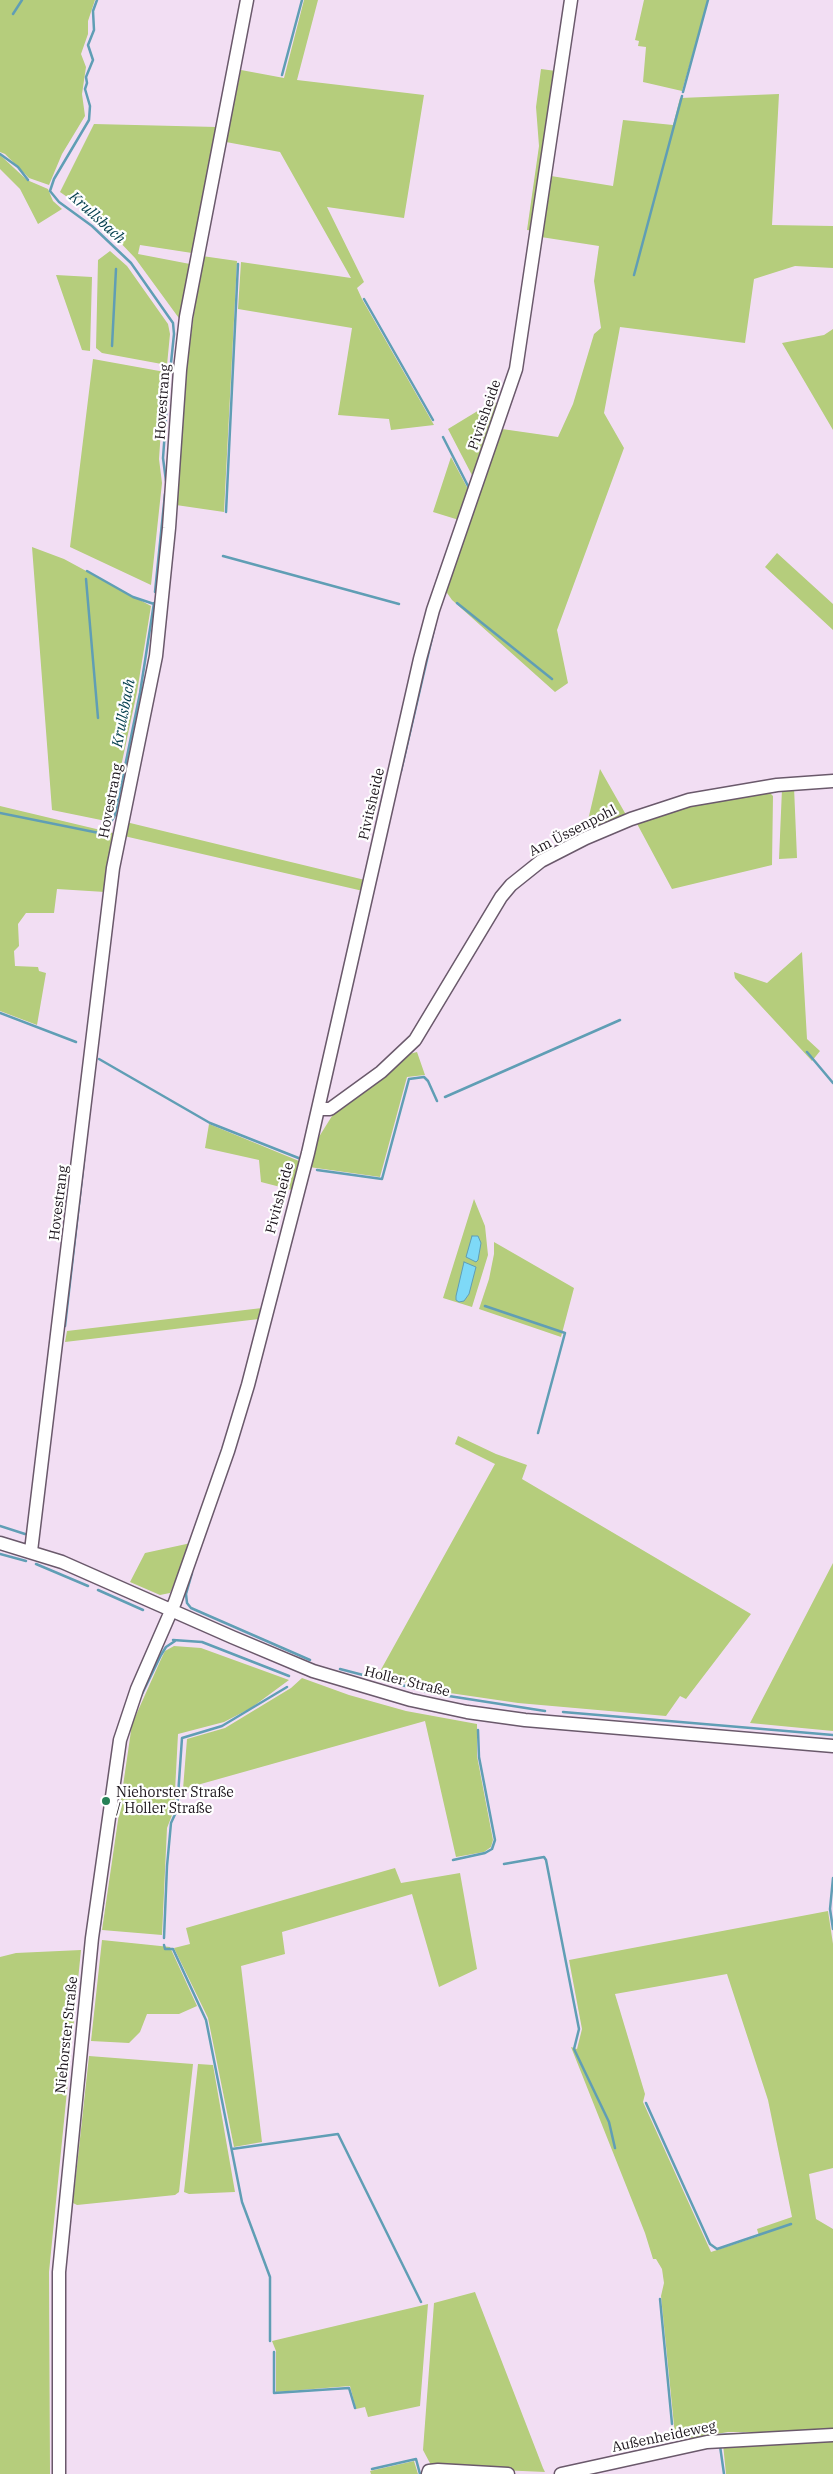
<!DOCTYPE html>
<html>
<head>
<meta charset="utf-8">
<style>
  body { margin:0 }
  canvas { display:block; background:#f2def3 }
</style>
</head>
<body>
<canvas width="833" height="2474"></canvas>
<script>
const g = document.querySelector('canvas').getContext('2d');
g.lineJoin = 'round';
function fillPath(path, color) { g.fillStyle = color; g.fill(path, 'evenodd'); }
const shape = rows => new Path2D(rows.map(r => 'M' + r).join(''));
function stroke(path, color, width, dash) { g.strokeStyle = color; g.lineWidth = width; g.lineCap = dash ? 'butt' : 'round'; g.setLineDash(dash || []); g.stroke(path); }
function write(font, color, halo, rows, align = 'center') {
  g.font = font + ' "IBM Plex Serif",serif'; g.lineWidth = 4.5; g.setLineDash([]); g.textBaseline = 'middle'; g.strokeStyle = halo; g.fillStyle = color; for (const [text, x, y, turn = 0] of rows) {
    g.save(); g.translate(x, y); g.rotate((+turn || 0) * Math.PI / 180); g.textAlign = isNaN(turn) ? turn : align; if (halo) g.strokeText(text, 0, 0); g.fillText(text, 0, 0); g.restore();
  }
}
fillPath(shape([
  [0,0,95,0,88,21,88,34,81,54,86,67,82,94,85,116,62,154,49,185,29,178,5,154,0,152],
  [304,0,318,0,297,80,424,95,404,218,327,207,364,282,357,288,362,299,434,425,391,430,389,419,338,415,352,328,238,309,241,262,351,278,280,152,226,142,241,70,284,78],
  [644,0,708,0,682,91,643,82,646,47,638,46,639,41,635,40],
  [541,69,556,71,535,231,527,230,539,146,536,107],
  [779,94,772,225,833,226,833,268,795,266,754,279,745,343,620,327,604,413,624,448,557,630,568,683,555,692,452,600,445,590,502,429,558,437,573,404,594,334,601,328,594,281,599,246,541,237,551,176,613,186,623,120,673,125,680,98],
  [94,124,217,127,192,253,140,245,138,254,190,264,181,321,135,258,96,217,60,192],
  [0,155,27,180,48,189,53,201,62,209,38,224,20,189,0,169],
  [110,251,127,266,168,324,170,334,167,365,102,353,96,348,98,260],
  [202,256,237,261,224,512,176,505,186,371],
  [56,275,92,277,90,351,82,350],
  [833,329,833,430,782,343,824,335],
  [93,359,165,372,159,459,162,483,151,585,70,547],
  [494,401,501,408,475,481,448,429],
  [451,457,469,491,459,520,433,512],
  [32,547,64,559,151,606,137,692,111,813,106,821,52,810],
  [777,553,833,604,833,630,765,567],
  [600,769,625,813,623,819,585,833],
  [794,787,797,858,779,859,782,789],
  [769,792,773,796,772,865,672,889,635,820,690,804],
  [0,806,113,833,105,892,57,889,54,913,26,913,18,924,19,946,14,951,15,966,38,967,39,971,46,973,37,1025,0,1011],
  [126,822,365,880,363,891,124,836],
  [802,952,807,1039,820,1051,812,1061,735,978,734,972,767,983],
  [417,1052,425,1075,407,1077,380,1177,309,1167,317,1140,332,1116,409,1054],
  [209,1124,299,1161,292,1190,261,1182,259,1160,205,1148],
  [474,1199,485,1226,488,1255,472,1307,443,1298],
  [494,1242,574,1288,561,1337,479,1309,489,1279,494,1254],
  [262,1308,259,1319,65,1342,67,1331],
  [458,1436,496,1454,527,1465,522,1479,751,1614,686,1699,680,1696,666,1716,518,1703,436,1691,378,1675,495,1464,455,1444],
  [191,1543,170,1593,160,1595,130,1582,145,1553],
  [833,1563,833,1731,750,1723],
  [174,1646,201,1648,289,1680,251,1708,224,1722,178,1734,174,1810,167,1828,162,1935,102,1930,132,1724,162,1657,165,1651],
  [302,1678,349,1695,406,1711,477,1724,477,1756,493,1840,491,1847,484,1852,456,1857,425,1721,183,1789,187,1739,225,1728,291,1688],
  [395,1868,401,1883,460,1873,477,1969,439,1987,412,1894,282,1932,285,1954,241,1966,262,2142,234,2147,208,2018,174,1948,190,1944,186,1928],
  [828,1911,833,1944,833,2168,809,2174,816,2219,833,2229,833,2428,793,2433,728,2432,693,2438,675,2435,661,2296,664,2283,662,2269,656,2259,653,2259,645,2233,571,2047,577,2049,582,2029,569,1960],
  [727,1974,768,2100,792,2217,757,2229,759,2236,711,2252,643,2102,645,2094,615,1994],
  [102,1940,170,1947,197,2006,179,2014,147,2014,140,2032,129,2043,91,2041],
  [81,1950,49,2272,50,2474,0,2474,0,1957,16,1953],
  [89,2056,193,2064,179,2192,175,2195,77,2205,73,2203],
  [198,2064,213,2065,235,2192,189,2194,184,2192],
  [475,2292,543,2468,545,2472,432,2467,423,2450,434,2303],
  [428,2304,420,2406,368,2417,365,2407,356,2409,350,2386,276,2392,276,2351,272,2341],
  [833,2439,833,2474,726,2474,723,2444],
  [414,2461,418,2474,371,2474,370,2471]
]), '#b5cd7c');
const water = shape([
  [472,1236,478,1236,481,1243,478,1260,476,1262,466,1257,472,1236],
  [464,1262,476,1267,469,1294,464,1301,459,1302,456,1300,456,1296,464,1262]
]);
fillPath(water, '#7ed9f7');
stroke(water, '#609eb5', 1);
stroke(shape([
  [97,0,93,11,94,30,88,45,93,60,86,77,87,83,85,89,90,106,89,120,54,179,50,191,59,202,92,226,131,263,173,323,174,334,171,363],
  [13,14,22,0],
  [282,75,302,0],
  [683,92,708,0],
  [0,154,18,167,28,180],
  [634,275,682,96],
  [364,299,433,420],
  [112,346,116,269],
  [443,437,469,488],
  [166,481,163,458,169,376],
  [226,512,238,264],
  [223,556,399,604],
  [87,571,133,597,154,604],
  [86,579,98,718],
  [155,592,165,494],
  [457,603,552,679],
  [401,771,435,625],
  [0,813,104,834],
  [109,825,115,815,140,693,154,603],
  [0,1013,76,1042],
  [807,1052,833,1083],
  [99,1059,210,1123,301,1159],
  [445,1097,620,1020],
  [317,1170,382,1179,409,1079,424,1077,428,1081,437,1101],
  [485,1306,565,1333,538,1433],
  [65,1326,84,1160],
  [0,1526,25,1534],
  [0,1554,26,1561],
  [36,1564,88,1586],
  [192,1573,186,1594,187,1603,191,1608,310,1660],
  [98,1590,143,1610],
  [173,1640,202,1642,289,1676],
  [340,1669,436,1694,545,1711],
  [141,1696,161,1655,166,1647,175,1641],
  [563,1712,833,1735],
  [453,1860,485,1853,492,1849,495,1840,479,1757,478,1730],
  [504,1864,544,1857,546,1860,579,2029,574,2049,609,2122,615,2148],
  [833,1878,830,1909,833,1929],
  [99,1931,103,1903],
  [164,1938,167,1866,171,1823,177,1810,182,1738,222,1726,287,1687],
  [164,1945,165,1949,173,1949,206,2020,242,2202,270,2277,270,2341],
  [646,2103,710,2244,717,2249,791,2224],
  [232,2149,338,2134,421,2302],
  [660,2299,672,2424],
  [274,2352,274,2393,349,2388,355,2408],
  [720,2435,744,2434],
  [720,2446,724,2474],
  [372,2469,416,2459,420,2474]
]), '#609eb5', 2.5);
const minor = shape([
  [318,1109,330,1109,381,1072,415,1040,501,897,511,885,541,861,586,838,631,819,689,800,777,785,833,781],
  [0,1543,62,1562,232,1637,313,1671,411,1700,467,1712,525,1720,833,1746],
  [31,1551,113,868,156,656,169,528,180,370,186,317,247,0],
  [59,2474,59,2272,92,1938,120,1740,137,1689,175,1602,228,1451,248,1385,308,1153,420,659,433,610,516,369,571,0],
  [428,2474,429,2471,438,2470,508,2474],
  [561,2474,707,2442,833,2435]
]);
stroke(minor, '#6a596b', 15);
stroke(minor, '#fff', 12);
for (const [x, y, r, color] of [
  [106,1801,5,"#278157"]
]) { const dot = new Path2D(); dot.arc(x, y, r, 0, 2 * Math.PI); g.fillStyle = color; g.fill(dot); stroke(dot, '#fff', 2); }
write('14px', '#1b141b', '#fff', [
  ["Hovestrang",163,402,-86],
  ["Pivitsheide",485,415,-71],
  ["Hovestrang",111,801,-79],
  ["Pivitsheide",372,804,-77],
  ["Am Üssenpohl",573,831,-27],
  ["Pivitsheide",280,1198,-75],
  ["Hovestrang",59,1203,-83],
  ["Holler Straße",407,1682,14],
  ["Niehorster Straße",67,2035,-84],
  ["Außenheideweg",664,2437,-12]
]);
write('14px', '#1b141b', '#fff', [
  ["Niehorster Straße",116,1793],
  ["/ Holler Straße",116,1809]
], 'left');
write('italic 15px', '#074150', '#fff', [
  ["Krullsbach",97,218,42],
  ["Krullsbach",124,713,-79]
]);
</script>
</body>
</html>
